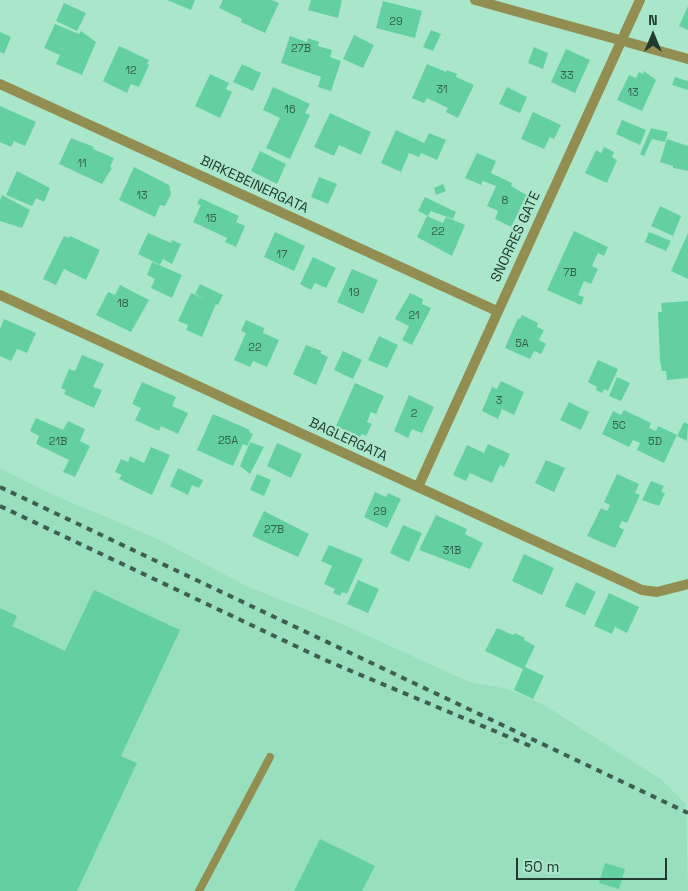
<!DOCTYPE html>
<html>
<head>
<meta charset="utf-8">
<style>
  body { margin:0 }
  #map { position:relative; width:688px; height:891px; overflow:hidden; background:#aae7ca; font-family:"Space Grotesk",sans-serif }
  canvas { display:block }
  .north { position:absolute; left:628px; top:10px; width:50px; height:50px; -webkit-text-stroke:4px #aae7ca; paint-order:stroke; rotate:0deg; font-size:14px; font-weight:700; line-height:20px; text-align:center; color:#223b2f }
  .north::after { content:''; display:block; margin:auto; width:18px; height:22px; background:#223b2f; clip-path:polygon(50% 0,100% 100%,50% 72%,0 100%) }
  .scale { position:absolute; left:516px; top:858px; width:151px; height:22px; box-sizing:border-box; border:2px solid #223b2f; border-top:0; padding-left:6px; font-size:15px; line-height:18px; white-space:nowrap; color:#223b2f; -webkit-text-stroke:4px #aae7ca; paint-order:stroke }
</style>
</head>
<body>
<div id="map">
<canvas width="688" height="891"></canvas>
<div class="north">N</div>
<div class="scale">50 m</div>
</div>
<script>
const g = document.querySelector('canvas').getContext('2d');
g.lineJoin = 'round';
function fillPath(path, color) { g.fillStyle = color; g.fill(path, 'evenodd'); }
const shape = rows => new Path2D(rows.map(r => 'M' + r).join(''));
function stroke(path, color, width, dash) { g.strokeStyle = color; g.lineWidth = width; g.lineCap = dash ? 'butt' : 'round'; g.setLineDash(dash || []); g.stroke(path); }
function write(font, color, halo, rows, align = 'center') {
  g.font = font + ' "Space Grotesk",sans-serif'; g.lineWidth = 4.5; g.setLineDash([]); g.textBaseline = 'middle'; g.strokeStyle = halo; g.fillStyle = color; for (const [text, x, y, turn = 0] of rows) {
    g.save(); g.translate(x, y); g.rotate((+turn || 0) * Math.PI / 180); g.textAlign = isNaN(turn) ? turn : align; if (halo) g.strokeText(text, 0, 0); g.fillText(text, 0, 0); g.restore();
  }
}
fillPath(shape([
  [0,468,56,496,158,539,248,587,340,623,469,682,508,689,544,705,662,780,686,804,688,891,0,891]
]), '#98dfbe');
fillPath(shape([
  [167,0,195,0,191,10],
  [223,0,272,0,279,3,265,33,241,22,242,19,219,8],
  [311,0,342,0,338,18,308,10],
  [383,1,422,11,415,38,376,28],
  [64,3,86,13,77,31,56,21],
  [688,6,688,30,679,26],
  [55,24,79,34,81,31,96,42,82,75,56,64,60,55,44,48],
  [431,30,441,34,433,51,423,47],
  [0,32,11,37,4,54,0,52],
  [354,35,374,45,363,68,343,59],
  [290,36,307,42,308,38,319,42,318,46,332,50,330,57,341,61,331,91,318,87,321,77,281,63],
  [119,46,149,60,147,64,149,65,139,87,131,84,127,93,103,81],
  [534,47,548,53,543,69,528,63],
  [566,49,590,60,575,93,551,82],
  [242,64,261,73,253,91,233,82],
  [427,64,446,72,447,70,457,74,456,77,474,85,458,118,446,112,448,108,427,98,424,103,412,98],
  [644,71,656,80,642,111,617,100,629,75,636,78,639,72,643,74],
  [210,74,229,83,226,89,232,92,220,118,195,106],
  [675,77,688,81,688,90,672,85],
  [273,87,310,104,305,113,310,115,290,159,266,148,280,118,263,110],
  [507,87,527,97,520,113,499,104],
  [0,106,36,122,25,146,14,141,11,147,0,142],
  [533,112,561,125,554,139,550,137,544,149,521,139],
  [330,113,371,132,361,155,339,145,334,156,314,147],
  [622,120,646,130,640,145,616,134],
  [651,128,668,132,665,142,652,139,644,156,640,154],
  [396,130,424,143,429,133,446,140,437,160,421,153,419,157,409,153,401,172,381,163],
  [71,138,94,147,93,149,114,158,110,167,112,168,102,184,59,164],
  [667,139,688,146,688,171,673,168,673,166,660,162],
  [604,147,614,152,612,157,617,160,607,183,585,173,596,150,601,153],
  [260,151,286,164,277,184,251,171],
  [477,153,496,161,491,173,512,183,511,186,530,197,529,201,525,199,511,227,495,219,498,211,487,206,496,186,483,181,481,185,465,178],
  [134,167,169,185,171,194,165,206,160,205,155,217,119,200],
  [17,171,50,188,44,202,36,198,32,206,6,195],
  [319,177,337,184,328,204,311,197],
  [443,184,446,191,436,195,434,188],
  [2,195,30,210,22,228,0,221,0,200],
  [425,197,456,212,453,219,431,211,428,216,418,211],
  [200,198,239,216,236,222,245,226,236,247,225,242,227,238,193,222,201,205,197,204],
  [660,206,681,216,673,236,651,226],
  [427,216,443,223,446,217,465,225,452,256,417,237],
  [574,231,608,247,604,256,598,253,595,259,592,266,598,269,591,284,584,281,578,295,584,297,581,305,547,290],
  [275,232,305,246,294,271,264,257],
  [649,232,671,241,666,251,645,242],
  [148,233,171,243,172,240,181,244,172,264,163,259,160,265,138,254],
  [688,233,688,279,671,271],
  [64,236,69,238,70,236,100,250,86,280,64,269,56,285,43,279],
  [313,257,336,268,326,288,315,283,311,290,300,284],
  [152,262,182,275,172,298,151,288,155,279,147,275],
  [352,269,378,280,363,314,337,302],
  [200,284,223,295,218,305,216,304,202,337,186,330,188,325,178,321,191,293,207,300,195,294],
  [120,285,149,300,131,332,96,315,108,292,115,295],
  [410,293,423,299,422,304,431,308,412,345,402,340,409,326,395,319],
  [688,301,688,378,667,380,666,371,662,371,660,361,658,312,662,312,661,303],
  [522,315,538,323,537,327,544,330,539,340,546,344,541,354,534,351,530,359,505,348,518,318,520,319],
  [4,319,36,333,27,353,17,349,11,361,0,356,0,329],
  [246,320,264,328,263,333,279,340,267,367,253,361,250,367,234,360,246,333,241,331],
  [379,336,398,345,387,368,368,360],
  [306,345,322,351,320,353,328,357,316,385,293,374],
  [343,351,362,360,353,379,334,370],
  [82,355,104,364,93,387,102,390,94,408,64,394,66,390,61,388,69,369,75,371],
  [598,360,618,369,608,391,604,389,602,393,596,390,597,387,588,382],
  [617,377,630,383,621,401,609,396],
  [501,381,524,392,514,415,502,409,498,419,482,411,492,387,497,389],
  [142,382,176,397,172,406,188,413,178,434,161,426,159,431,135,420,141,408,132,404],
  [355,383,384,396,376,414,371,412,367,422,372,424,366,436,362,434,360,437,336,426],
  [409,395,434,407,422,433,412,429,408,438,394,431],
  [569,402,589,412,581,430,560,420],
  [624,410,651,423,649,428,656,431,658,426,677,435,664,463,637,450,640,443,633,440,629,447,602,434,613,411,621,415],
  [213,414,250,430,249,432,253,434,247,446,243,444,233,466,197,450],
  [36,418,63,430,68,421,85,429,80,441,90,446,75,477,63,472,69,460,36,444,39,436,30,431],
  [684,422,688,424,687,441,677,436],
  [250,442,264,447,250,474,240,466],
  [277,443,302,454,291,478,267,466],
  [488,444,510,454,504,467,500,465,492,483,470,473,466,481,453,475,467,445,484,453],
  [151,447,170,455,152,495,119,479,122,475,115,472,121,459,128,462,130,456,144,463],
  [546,460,565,468,554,492,535,483],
  [178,468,203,480,199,488,192,485,188,495,170,486],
  [257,474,271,480,264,496,250,490],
  [617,474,639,484,635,493,640,495,627,523,622,521,619,527,624,530,615,548,587,536,601,508,607,511,610,505,604,502],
  [651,481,664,486,661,492,665,493,659,506,642,500],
  [375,492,386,497,388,493,401,499,387,528,364,517],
  [264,511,309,534,298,557,252,536],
  [436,515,467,529,465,534,483,543,470,569,419,550],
  [403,525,422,533,409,562,390,553],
  [329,545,363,559,347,594,342,592,340,596,333,593,335,589,324,584,332,566,321,561],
  [524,554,554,568,542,595,512,581],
  [358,580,379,589,368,613,347,604],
  [576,582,596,592,585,615,565,606],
  [94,590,180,630,121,756,137,763,77,891,0,891,0,608,17,616,12,626,65,651],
  [609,593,639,607,627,633,615,627,612,634,594,626],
  [497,628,513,635,515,633,525,638,524,640,535,646,525,667,544,676,533,699,514,690,523,669,485,651],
  [320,839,375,866,362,891,294,891],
  [605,863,625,869,619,889,599,883]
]), '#64d0a2');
stroke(shape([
  [199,891,270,757]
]), '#928d51', 8);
stroke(shape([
  [475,0,688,59],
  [0,84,497,311],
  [0,295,642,590,657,592,688,584],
  [418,487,640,0]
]), '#928d51', 10);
stroke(shape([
  [0,487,688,813],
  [0,506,325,660,535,748]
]), '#3e5e4f', 4, [6, 6]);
write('11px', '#32604c', null, [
  ["29",396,22],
  ["27B",301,49],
  ["12",131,71],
  ["33",567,76],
  ["31",442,90],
  ["13",633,93],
  ["16",290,110],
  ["11",82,164],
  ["13",142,196],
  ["8",505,201],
  ["15",211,219],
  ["22",438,232],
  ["17",282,255],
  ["7B",570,273],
  ["19",354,293],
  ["18",123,304],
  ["21",414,316],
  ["5A",522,344],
  ["22",255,348],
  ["3",499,401],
  ["2",414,414],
  ["5C",619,426],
  ["25A",228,441],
  ["21B",58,442],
  ["5D",655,442],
  ["29",380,512],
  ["27B",274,530],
  ["31B",452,551]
]);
write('14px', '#223b2f', '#aae7ca', [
  ["BIRKEBEINERGATA",254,185,25],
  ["SNORRES GATE",516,237,-65],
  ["BAGLERGATA",348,440,25]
]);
</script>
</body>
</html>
